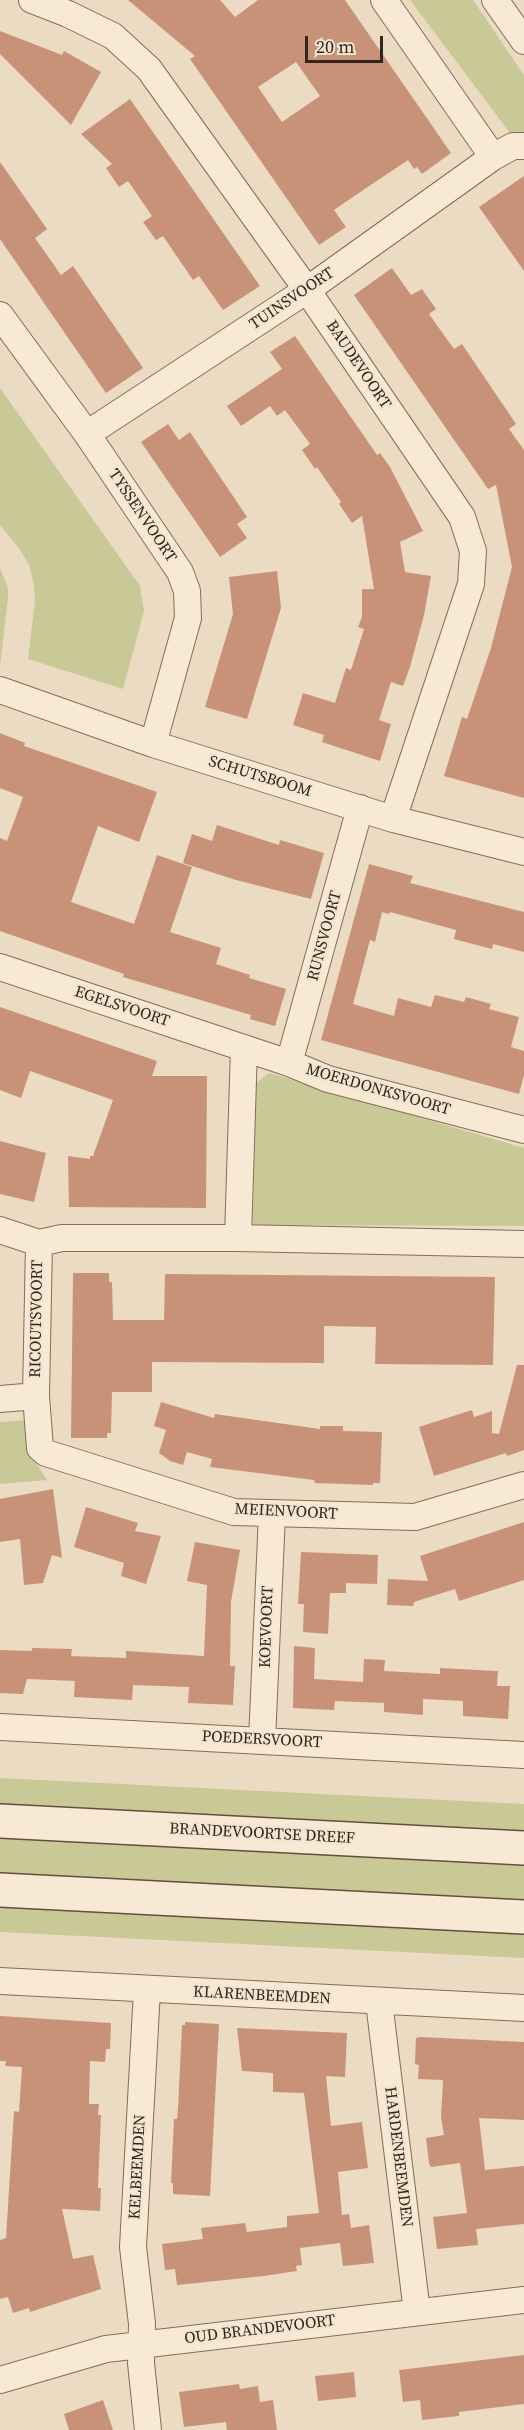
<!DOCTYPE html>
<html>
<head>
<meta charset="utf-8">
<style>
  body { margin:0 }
  #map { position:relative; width:524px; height:2430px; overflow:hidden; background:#ebdbc2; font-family:"Source Serif 4",serif }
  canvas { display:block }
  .scale { position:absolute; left:305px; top:36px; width:78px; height:27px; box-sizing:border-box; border:3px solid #34261e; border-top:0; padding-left:8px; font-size:18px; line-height:21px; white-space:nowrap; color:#34261e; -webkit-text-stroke:4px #f3e6d1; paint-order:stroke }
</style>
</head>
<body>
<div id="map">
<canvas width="524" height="2430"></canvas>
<div class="scale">20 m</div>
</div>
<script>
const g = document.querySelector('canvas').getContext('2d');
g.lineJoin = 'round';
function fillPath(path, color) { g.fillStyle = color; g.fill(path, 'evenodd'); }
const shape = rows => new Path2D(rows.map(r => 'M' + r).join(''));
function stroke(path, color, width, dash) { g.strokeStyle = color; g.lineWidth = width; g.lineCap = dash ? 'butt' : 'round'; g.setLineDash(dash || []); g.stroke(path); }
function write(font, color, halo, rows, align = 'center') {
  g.font = font + ' "Source Serif 4",serif'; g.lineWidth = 5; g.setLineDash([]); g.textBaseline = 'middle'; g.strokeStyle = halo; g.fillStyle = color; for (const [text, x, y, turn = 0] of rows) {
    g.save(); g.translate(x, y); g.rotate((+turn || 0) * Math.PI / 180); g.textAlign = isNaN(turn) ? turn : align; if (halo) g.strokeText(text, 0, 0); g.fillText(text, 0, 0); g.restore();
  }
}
fillPath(shape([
  [410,0,473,0,524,75,524,133,510,133],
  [0,388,140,586,144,611,123,689,28,659,35,600,34,585,29,565,21,551,0,525],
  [0,568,8,588,8,599,0,665],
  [269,1073,524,1148,524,1226,253,1225,255,1084],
  [28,1420,29,1452,47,1480,0,1484,0,1422],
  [0,1778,524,1804,524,1840,0,1814],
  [0,1827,524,1853,524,1909,0,1883],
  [0,1896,524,1922,524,1958,0,1932]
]), '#c8c996');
fillPath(shape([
  [128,0,220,0,235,17,258,0,345,0,451,153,422,174,417,167,414,169,408,160,347,201,334,210,346,227,319,245,190,59,195,56],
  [296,62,320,96,282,122,258,87],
  [0,31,62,55,64,51,101,72,71,125,0,54],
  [130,99,260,286,223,310,199,276,193,280,163,236,156,240,143,222,152,216,128,181,119,187,106,168,112,164,81,134],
  [0,162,47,229,35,238,61,275,73,266,143,368,106,393,0,239],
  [524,176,524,271,479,207],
  [392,268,411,295,422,289,436,309,429,314,454,349,462,344,516,424,509,429,524,450,524,798,444,776,462,717,467,719,491,648,512,567,496,485,488,489,354,295],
  [295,336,377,455,380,453,390,467,423,531,400,542,405,572,431,576,424,615,410,667,403,686,391,682,379,720,391,724,380,761,322,742,324,735,293,725,303,693,335,703,346,668,351,670,364,629,358,627,362,617,362,589,374,589,362,516,352,523,339,504,341,502,317,467,315,469,302,450,310,444,285,410,277,416,270,406,241,426,227,406,282,369,270,352],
  [168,424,179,440,190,432,247,517,237,524,247,538,220,557,141,442],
  [277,571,281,608,247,719,205,707,233,614,229,577],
  [0,733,25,743,24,746,157,792,139,842,98,826,71,902,134,924,157,855,192,867,170,932,221,948,216,964,250,975,249,978,286,989,275,1026,250,1019,251,1015,123,977,124,974,0,931,0,838,7,841,23,797,0,788],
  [217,825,279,845,280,840,324,853,311,899,236,880,183,863,192,834,212,841],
  [369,864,413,876,410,883,524,912,524,952,493,944,492,949,454,939,456,930,390,912,389,914,382,912,375,942,370,940,353,1004,394,1016,398,998,431,1007,435,995,464,1002,466,997,491,1004,489,1009,519,1017,511,1047,524,1051,524,1075,519,1094,321,1040],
  [0,1007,157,1061,152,1076,207,1076,206,1208,69,1207,68,1156,90,1159,90,1156,93,1156,113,1100,30,1071,21,1098,0,1090],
  [0,1141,46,1153,34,1202,0,1194],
  [73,1273,109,1273,109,1282,112,1282,113,1320,164,1320,165,1274,495,1277,493,1365,375,1364,376,1327,324,1326,324,1363,152,1362,152,1392,112,1392,111,1433,107,1433,107,1438,71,1438],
  [517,1365,524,1365,524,1450,507,1456,506,1453,434,1476,419,1427,472,1410,474,1417,492,1411,492,1433,499,1434],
  [161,1402,214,1418,215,1414,320,1429,320,1426,343,1426,343,1431,382,1432,380,1483,373,1483,373,1485,315,1483,314,1480,210,1467,212,1459,187,1452,183,1465,170,1461,159,1453,166,1430,154,1426],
  [53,1489,62,1558,52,1555,43,1583,24,1585,20,1539,0,1542,0,1499],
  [86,1507,138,1523,135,1531,161,1536,146,1584,121,1576,124,1563,74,1547],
  [524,1522,524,1580,459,1601,455,1589,414,1602,413,1606,387,1605,388,1579,428,1581,420,1556],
  [195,1542,240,1550,231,1602,230,1666,235,1666,233,1705,188,1703,189,1687,133,1685,132,1700,74,1697,75,1681,27,1679,23,1694,0,1693,0,1650,32,1651,32,1648,72,1649,71,1656,126,1658,126,1651,204,1656,207,1585,187,1581],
  [301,1552,378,1555,377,1584,346,1583,346,1593,330,1593,328,1634,303,1632,304,1604,298,1604],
  [294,1646,315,1648,314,1679,363,1682,364,1659,385,1660,384,1671,440,1674,440,1668,498,1671,497,1686,510,1686,508,1719,463,1716,463,1701,423,1699,423,1715,384,1712,384,1703,335,1701,334,1710,293,1708],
  [0,2016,111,2023,110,2049,106,2049,105,2062,90,2061,89,2104,99,2104,98,2115,101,2115,98,2188,101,2188,100,2211,62,2209,73,2259,93,2255,101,2289,30,2312,29,2308,13,2313,8,2297,0,2299,0,2240,6,2238,14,2111,19,2112,22,2067,5,2066,6,2061,0,2061],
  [185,2022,219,2024,210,2196,173,2194,173,2183,171,2183,174,2119,177,2119,178,2108,182,2025,185,2025],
  [237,2028,347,2033,345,2077,326,2076,331,2126,362,2122,368,2168,338,2172,342,2215,349,2214,351,2228,369,2225,374,2263,343,2266,340,2243,300,2248,302,2265,296,2266,297,2271,264,2276,177,2285,175,2269,165,2270,162,2244,203,2239,201,2228,245,2223,247,2232,287,2227,287,2216,319,2213,304,2093,273,2092,273,2073,242,2071],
  [420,2037,524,2042,524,2120,479,2118,485,2170,524,2166,524,2224,476,2229,478,2245,437,2249,433,2217,467,2213,460,2163,431,2167,429,2163,426,2138,444,2135,441,2117,443,2080,418,2079,419,2065,415,2064,416,2038],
  [524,2355,524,2404,459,2412,459,2416,422,2420,420,2400,403,2402,399,2370],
  [354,2372,356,2397,318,2401,315,2376],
  [239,2384,240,2389,258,2386,260,2402,273,2400,277,2430,227,2430,226,2422,184,2427,179,2392],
  [103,2400,113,2430,69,2430,64,2414]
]), '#c89279');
const street = shape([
  [32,0,68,14,113,36,149,69,307,290,462,517,473,551,471,584,393,819],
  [384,0,493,157],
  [495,0,524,41],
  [0,315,87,434,180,572,187,591,188,618,153,744],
  [87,434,307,290,493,157,513,146,524,146],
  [0,690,153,744,393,819,524,852],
  [0,967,289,1063,328,1079,524,1130],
  [289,1063,360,808],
  [0,1230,39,1243,62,1238,238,1238,524,1244],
  [238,1238,244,1048],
  [39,1243,36,1396,40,1448,46,1453,234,1512,415,1517,524,1485],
  [0,1399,36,1396],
  [0,1727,524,1755],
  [262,1740,272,1514],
  [0,1981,524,2008],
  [147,1990,133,2247,142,2324,141,2363,148,2430],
  [379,2002,417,2312],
  [0,2380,106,2349,524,2300]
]);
const secondary = shape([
  [0,1821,524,1848],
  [0,1890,524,1917]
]);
stroke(street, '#846c5a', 28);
stroke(secondary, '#664d3d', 36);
stroke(street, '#f7e9d4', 26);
stroke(secondary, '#f7e9d4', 33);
write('16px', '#34261e', '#f3e6d1', [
  ["TUINSVOORT",292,299,-34],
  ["BAUDEVOORT",358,365,56],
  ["TYSSENVOORT",142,516,56],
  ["SCHUTSBOOM",260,777,17],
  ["RUNSVOORT",325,936,-75],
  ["EGELSVOORT",122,1007,18],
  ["MOERDONKSVOORT",378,1090,16],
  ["RICOUTSVOORT",37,1319,-89],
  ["MEIENVOORT",286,1512,3],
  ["KOEVOORT",267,1627,-88],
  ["POEDERSVOORT",262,1740,3],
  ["BRANDEVOORTSE DREEF",262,1834,3],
  ["KLARENBEEMDEN",262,1996,3],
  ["HARDENBEEMDEN",398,2157,83],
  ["KELBEEMDEN",138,2167,-87],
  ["OUD BRANDEVOORT",260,2330,-7]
]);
</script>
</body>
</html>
